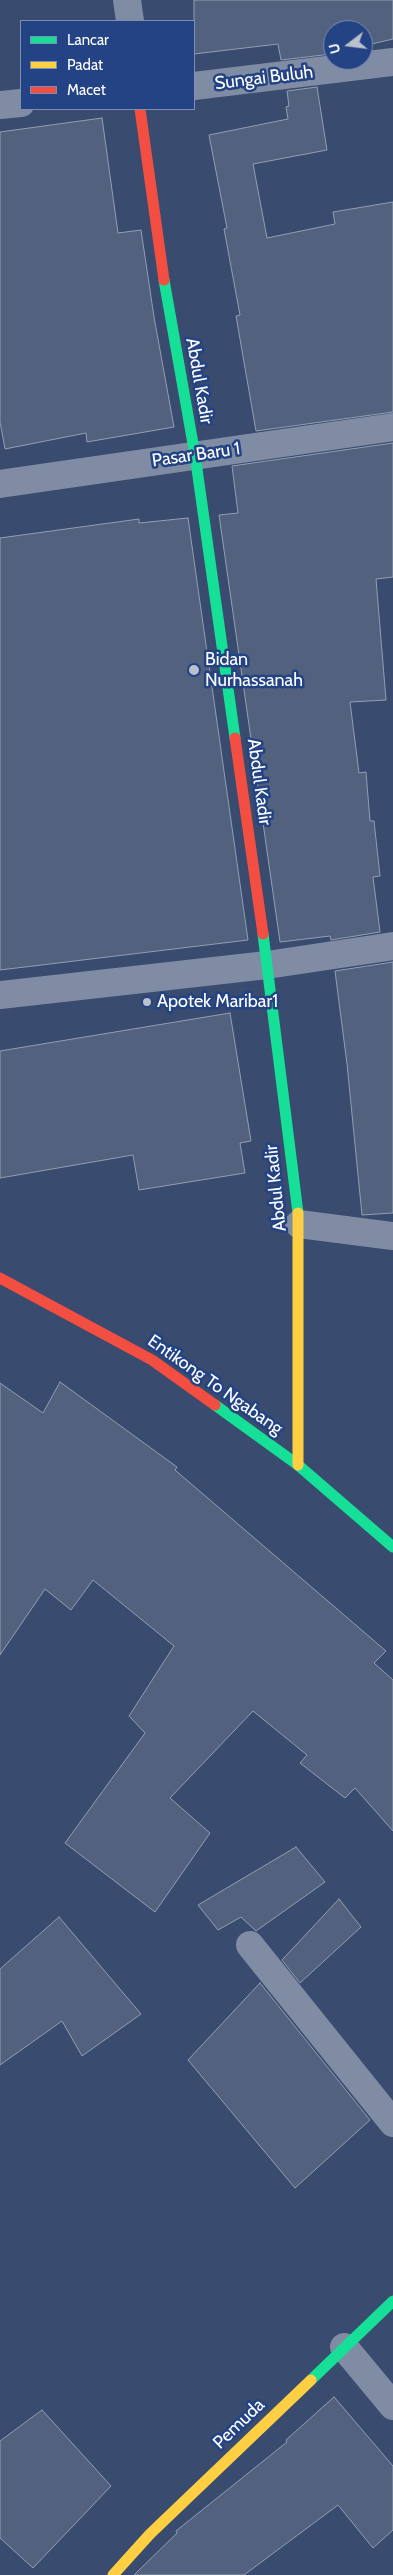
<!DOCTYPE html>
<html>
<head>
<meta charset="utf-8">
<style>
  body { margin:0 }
  #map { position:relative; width:393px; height:2575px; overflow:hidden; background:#394b6e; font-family:Cabin,sans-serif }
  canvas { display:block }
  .legend { position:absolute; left:20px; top:20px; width:175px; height:90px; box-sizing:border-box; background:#234384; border:1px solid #7b8eb5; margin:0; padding:6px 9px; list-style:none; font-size:15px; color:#fff }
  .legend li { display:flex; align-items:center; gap:10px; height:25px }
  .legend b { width:25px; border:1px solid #7b8eb5 }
  .north { position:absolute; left:323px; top:20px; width:50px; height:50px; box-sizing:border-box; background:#234384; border:1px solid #7b8eb5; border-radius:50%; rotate:255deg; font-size:14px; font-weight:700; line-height:20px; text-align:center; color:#fff }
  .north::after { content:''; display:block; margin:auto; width:18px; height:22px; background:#bac0cc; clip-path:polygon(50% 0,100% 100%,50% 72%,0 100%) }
</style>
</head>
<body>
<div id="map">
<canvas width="393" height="2575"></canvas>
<ul class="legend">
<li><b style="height:6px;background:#16e098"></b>Lancar</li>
<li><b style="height:6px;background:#ffcf43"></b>Padat</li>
<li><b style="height:6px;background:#f24e42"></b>Macet</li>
</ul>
<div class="north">U</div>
</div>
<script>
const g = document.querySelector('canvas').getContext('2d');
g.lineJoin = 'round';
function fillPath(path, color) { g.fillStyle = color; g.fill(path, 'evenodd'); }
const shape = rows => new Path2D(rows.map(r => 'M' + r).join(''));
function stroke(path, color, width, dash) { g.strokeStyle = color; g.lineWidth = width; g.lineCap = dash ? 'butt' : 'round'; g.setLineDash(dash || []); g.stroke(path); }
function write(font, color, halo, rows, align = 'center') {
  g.font = font + ' Cabin,sans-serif'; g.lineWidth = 5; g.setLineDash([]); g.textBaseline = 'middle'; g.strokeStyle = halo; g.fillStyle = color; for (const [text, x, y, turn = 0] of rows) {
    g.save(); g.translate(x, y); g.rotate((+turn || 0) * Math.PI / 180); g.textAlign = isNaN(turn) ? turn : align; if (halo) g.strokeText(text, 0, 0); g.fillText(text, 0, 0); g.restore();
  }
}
const building = shape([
  [194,0,393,0,393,39,363,46,363,30,333,30,333,53,323,55,281,60,278,44,194,54,194,0],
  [317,87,327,150,253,164,267,238,335,224,333,212,393,202,393,412,256,431,236,316,240,315,224,229,227,228,209,135,288,119,286,107,289,106,287,91,317,87],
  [102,118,118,233,141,230,154,317,174,427,87,442,86,433,5,449,0,422,0,132,102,118],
  [393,443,393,577,376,579,386,700,350,702,359,773,366,772,370,821,374,821,380,876,373,877,380,932,331,940,330,936,280,942,219,515,238,513,232,466,393,443],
  [188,518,248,940,0,970,0,538,139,519,139,523,188,518],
  [393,962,393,1213,362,1215,347,1064,335,971,393,962],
  [230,1013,251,1141,240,1143,245,1173,139,1190,133,1155,0,1178,0,1051,230,1013],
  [60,1382,177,1467,175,1470,386,1651,374,1663,393,1680,393,1831,355,1788,345,1798,300,1763,307,1755,253,1711,170,1798,210,1833,155,1912,65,1843,145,1733,129,1716,174,1646,93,1580,71,1610,45,1589,0,1655,0,1383,43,1413,60,1382],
  [296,1847,325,1882,256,1931,241,1917,218,1930,198,1905,296,1847],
  [339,1899,361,1927,300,1983,282,1960,339,1899],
  [59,1917,141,2014,82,2056,62,2021,0,2065,0,1969,59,1917],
  [260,1983,370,2120,295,2188,188,2060,260,1983],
  [334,2397,393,2466,393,2530,373,2548,338,2505,244,2575,134,2575,177,2533,176,2531,287,2442,286,2440,334,2397],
  [42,2410,111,2486,33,2568,0,2538,0,2441,42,2410]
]);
fillPath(building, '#52617d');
stroke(building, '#939eb2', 1);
stroke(shape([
  [127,0,130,21],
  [194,86,393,62],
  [0,105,21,103],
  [0,484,393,427],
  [0,995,267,965,393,946],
  [299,1224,393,1236],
  [250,1945,393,2123],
  [344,2347,393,2406]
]), '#7f8ca4', 28);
stroke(shape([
  [164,280,195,455,235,738],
  [263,934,298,1213],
  [215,1405,298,1465,393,1547],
  [311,2380,393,2301]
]), '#16e098', 11);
stroke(shape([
  [298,1213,298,1465],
  [113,2575,150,2534,311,2380]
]), '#ffcf43', 11);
stroke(shape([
  [140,109,164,280],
  [235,738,263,934],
  [0,1278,152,1360,215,1405]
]), '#f24e42', 11);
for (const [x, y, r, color] of [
  [194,670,6,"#bac0cc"],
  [147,1002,5,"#bac0cc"]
]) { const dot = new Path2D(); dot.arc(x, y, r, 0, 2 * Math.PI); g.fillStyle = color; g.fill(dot); stroke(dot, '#234384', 2); }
write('18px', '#fff', '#234384', [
  ["Sungai Buluh",264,78,-7],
  ["Abdul Kadir",199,381,80],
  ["Pasar Baru 1",196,455,-8],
  ["Abdul Kadir",259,782,82],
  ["Abdul Kadir",276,1188,-96],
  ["Entikong To Ngabang",215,1385,35],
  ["Pemuda",239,2424,-44]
]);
write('18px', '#fff', '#234384', [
  ["Bidan",205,660],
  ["Nurhassanah",205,681],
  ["Apotek Maribar1",157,1002]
], 'left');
</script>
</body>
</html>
